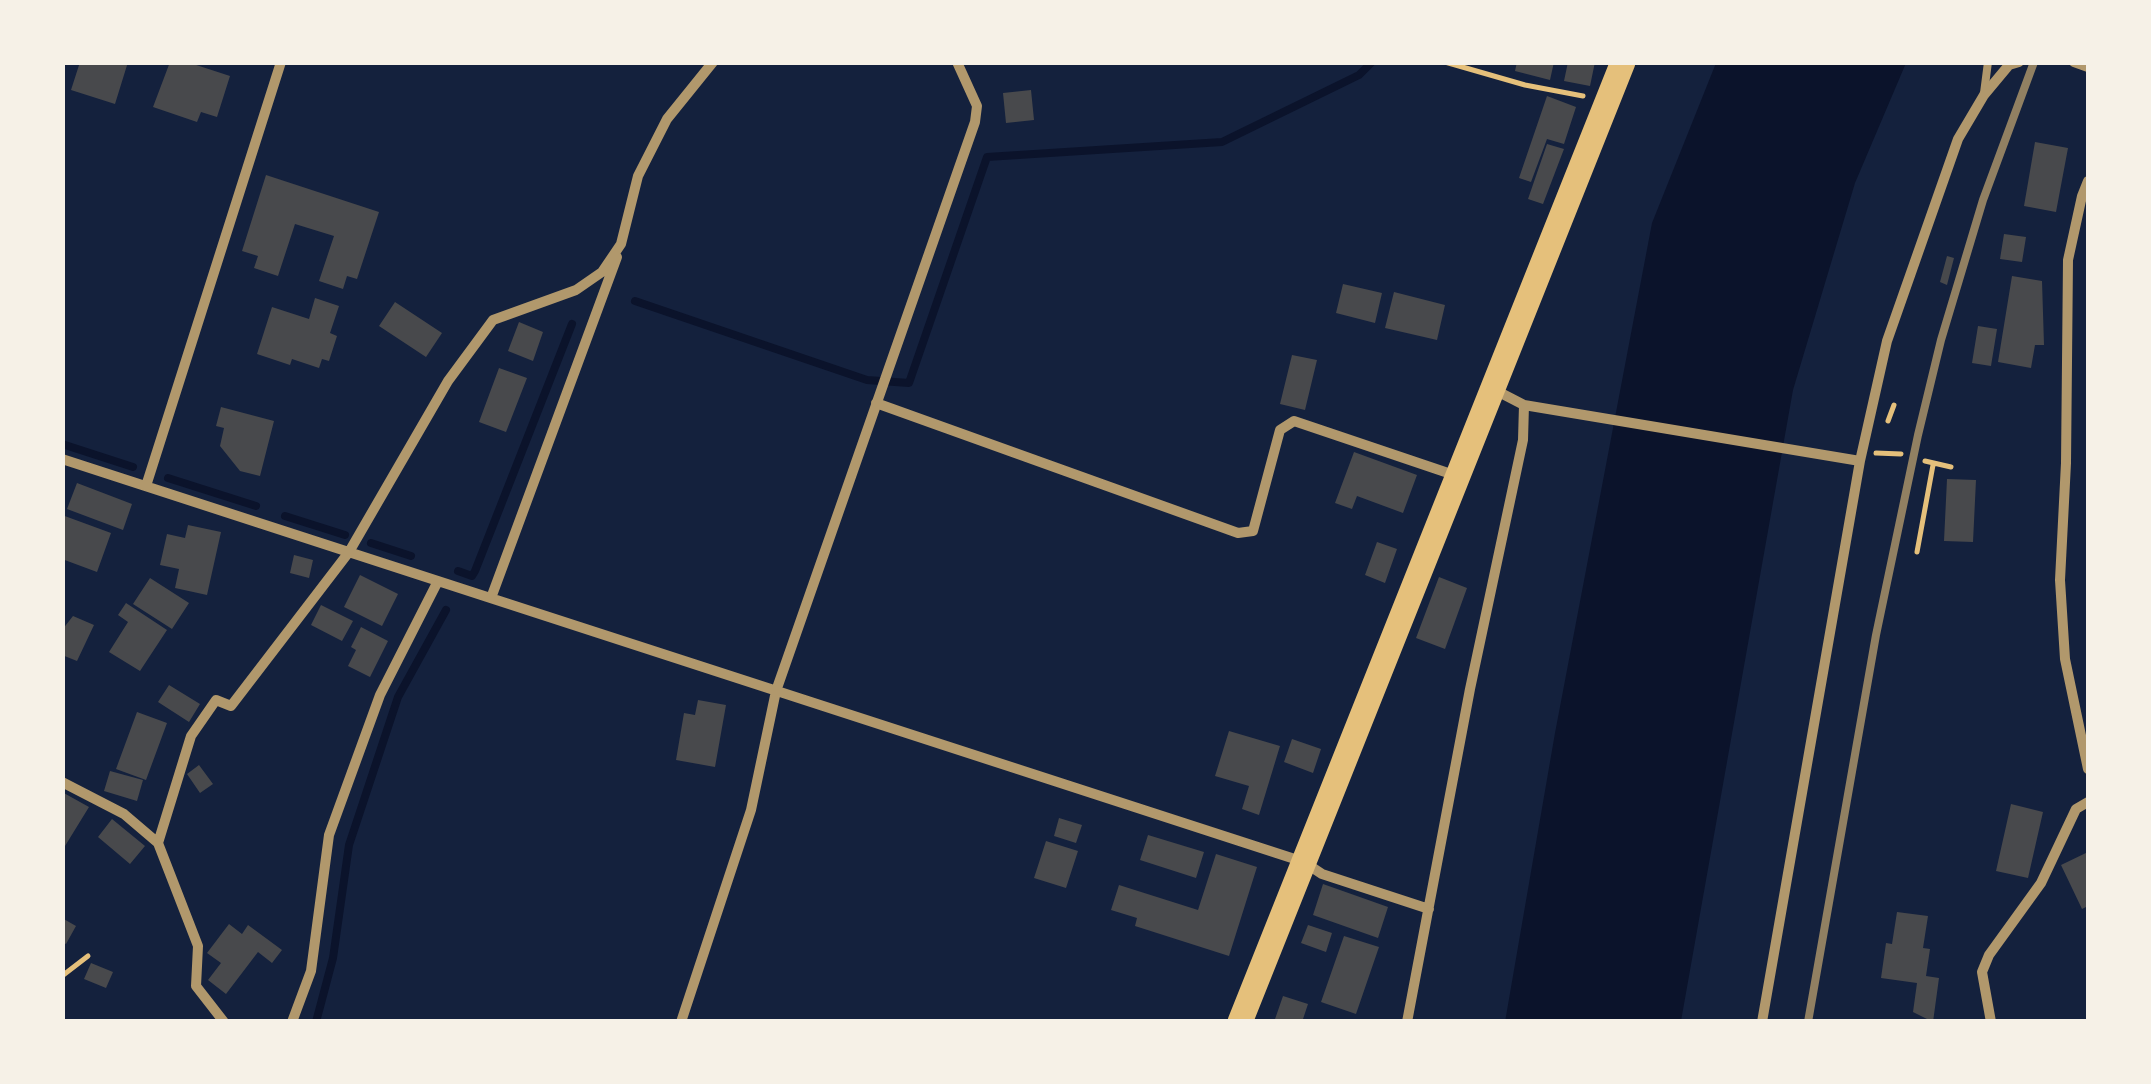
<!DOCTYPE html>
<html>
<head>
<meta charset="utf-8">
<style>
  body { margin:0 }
  #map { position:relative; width:2151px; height:1084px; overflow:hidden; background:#14213d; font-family:"PT Sans Narrow",sans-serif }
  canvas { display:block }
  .frame { position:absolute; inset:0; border:65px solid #f6f1e7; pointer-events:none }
</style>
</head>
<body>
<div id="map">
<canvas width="2151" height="1084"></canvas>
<div class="frame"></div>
</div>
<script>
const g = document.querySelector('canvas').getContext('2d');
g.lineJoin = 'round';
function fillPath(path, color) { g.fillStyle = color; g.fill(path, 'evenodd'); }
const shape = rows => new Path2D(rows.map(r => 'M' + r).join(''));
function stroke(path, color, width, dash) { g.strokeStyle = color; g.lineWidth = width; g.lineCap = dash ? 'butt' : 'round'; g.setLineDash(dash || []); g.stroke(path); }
fillPath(shape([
  [1716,63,1906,63,1855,183,1793,390,1681,1021,1505,1022,1555,733,1652,223]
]), '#0b132b');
stroke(shape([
  [635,301,867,380,909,383,987,157,1222,142,1359,75,1372,62],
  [62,444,133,467],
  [168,478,256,506],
  [285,516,345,535],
  [371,543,411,556],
  [458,571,472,576,475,571,572,324],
  [316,1022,333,958,349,845,398,697,446,610]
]), '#0b132b', 8);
fillPath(shape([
  [80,62,128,62,115,104,71,90],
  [170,62,187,62,230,76,217,117,201,112,197,122,153,107],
  [1517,62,1554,62,1550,80,1515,71],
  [1568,62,1595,62,1590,86,1564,81],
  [1031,90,1034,120,1006,123,1003,93],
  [1547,96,1576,107,1564,144,1547,139,1531,182,1519,178],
  [2035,142,2068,148,2056,212,2024,206],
  [1547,144,1564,149,1543,204,1528,199],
  [266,175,379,212,357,279,347,276,343,289,319,281,334,236,295,224,278,276,254,268,258,256,242,251],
  [2004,234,2026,237,2022,262,2000,259],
  [1947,256,1954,258,1947,285,1940,282],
  [2012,276,2042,281,2044,345,2035,345,2031,368,1998,362],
  [1343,284,1382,293,1375,323,1336,313],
  [1394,292,1445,305,1437,340,1385,328],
  [315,298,339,306,330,333,337,336,329,361,322,359,319,368,292,359,290,365,257,354,272,307,309,319],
  [395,302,442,333,426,357,379,326],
  [519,322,543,332,533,361,508,351],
  [1978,326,1997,329,1991,366,1972,363],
  [1292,355,1317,360,1305,410,1280,404],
  [499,368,527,378,506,432,479,422],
  [221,407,274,421,260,476,240,471,220,446,224,428,216,426],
  [1354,452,1417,475,1403,513,1357,496,1352,509,1335,503],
  [1947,479,1976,480,1973,542,1944,541],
  [77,483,132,504,123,530,67,509],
  [62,515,111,533,97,572,62,559],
  [188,525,221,532,207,595,175,588,179,569,160,565,167,534,185,538],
  [1377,542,1397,549,1385,583,1365,575],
  [294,555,313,560,309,578,290,573],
  [360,575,398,594,382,626,344,607],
  [1439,577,1467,588,1445,649,1416,638],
  [150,578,189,603,172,629,133,604],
  [126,603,167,630,140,671,109,652,128,622,118,615],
  [321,605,353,621,342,641,311,625],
  [73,616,94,625,77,661,62,655,62,630],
  [361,627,388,641,370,677,348,666,356,650,351,647],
  [169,685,200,704,189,722,158,702],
  [698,700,726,705,715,767,676,760,684,713,695,715],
  [137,712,167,723,146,780,116,769],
  [1229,731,1280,746,1259,815,1242,809,1249,786,1215,776],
  [1292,739,1321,749,1313,773,1284,762],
  [199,765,213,784,200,793,187,774],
  [110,771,143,780,137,801,104,791],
  [62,792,89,807,65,846,62,844],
  [2011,804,2043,812,2028,878,1996,871],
  [1059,818,1082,825,1076,843,1054,836],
  [112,819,145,846,130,864,98,837],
  [1148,835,1204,852,1196,878,1140,860],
  [1046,841,1078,851,1066,888,1034,878],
  [2088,852,2088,906,2082,909,2061,865],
  [1216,854,1257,867,1229,956,1135,926,1137,918,1111,910,1119,885,1198,910],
  [1323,884,1388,907,1378,938,1313,915],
  [1897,912,1928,916,1923,948,1930,949,1926,976,1939,978,1933,1022,1913,1012,1917,983,1881,978,1886,943,1892,944],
  [62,918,76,926,66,944,62,942],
  [229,924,242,934,248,925,282,950,272,963,258,952,226,994,208,980,221,963,207,953],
  [1308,925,1332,933,1326,952,1301,943],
  [1344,936,1379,947,1356,1014,1321,1002],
  [91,963,113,972,106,988,84,979],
  [1283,996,1308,1004,1302,1022,1274,1022]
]), '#48494c');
stroke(shape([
  [1445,62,1525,85,1583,96],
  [1888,421,1894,405],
  [1876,453,1901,454],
  [1925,461,1951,467],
  [1917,552,1933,465],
  [62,976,88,956]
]), '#e5c07b', 5);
stroke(shape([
  [1984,93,1988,62]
]), '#b1986c', 8);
stroke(shape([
  [2074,62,2088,67],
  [2088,181,2082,196,2068,260,2066,463,2060,580,2065,659,2088,769],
  [1495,390,1524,405,1860,461],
  [876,403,1238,533,1253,531,1280,430,1294,421,1457,476],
  [62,459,1304,862,1322,874,1429,909],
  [146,486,281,62],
  [491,598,617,257],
  [62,782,124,814,158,843,198,946,196,986,224,1022],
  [158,843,191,736,216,700,231,706,349,552,448,381,493,320,576,290,602,272,621,244,638,176,667,119,713,62],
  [292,1022,311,971,329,835,380,695,438,581],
  [681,1022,751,810,776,691,975,122,977,106,957,62],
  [1407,1022,1470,689,1523,440,1524,405],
  [1762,1022,1860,461,1887,341,1958,139,1984,95,2009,65,2019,62],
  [1991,1022,1982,972,1989,955,2041,883,2076,809,2088,802]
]), '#b1986c', 10);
stroke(shape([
  [1240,1022,1623,62]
]), '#e5c07b', 25);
stroke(shape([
  [1808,1022,1876,635,1918,435,1941,340,1983,200,2034,62]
]), '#918062', 8);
</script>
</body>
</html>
